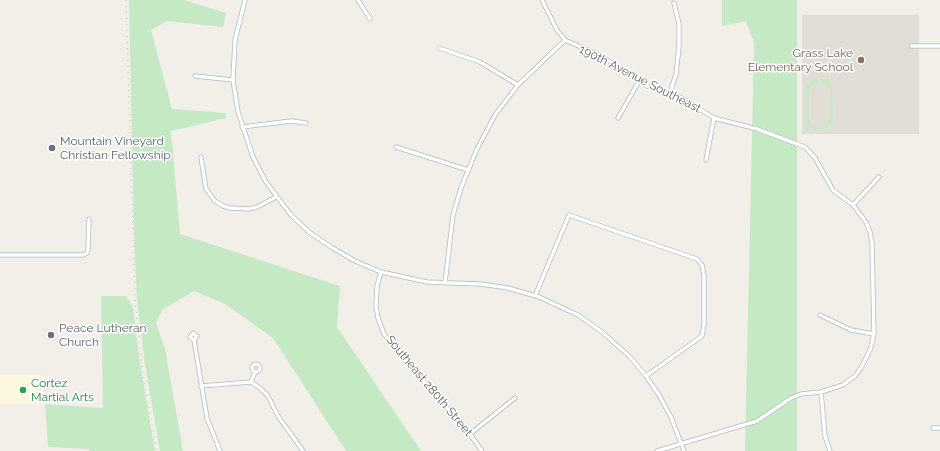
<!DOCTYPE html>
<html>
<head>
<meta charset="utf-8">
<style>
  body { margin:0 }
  canvas { display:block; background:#f1efe8 }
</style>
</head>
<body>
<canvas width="940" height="451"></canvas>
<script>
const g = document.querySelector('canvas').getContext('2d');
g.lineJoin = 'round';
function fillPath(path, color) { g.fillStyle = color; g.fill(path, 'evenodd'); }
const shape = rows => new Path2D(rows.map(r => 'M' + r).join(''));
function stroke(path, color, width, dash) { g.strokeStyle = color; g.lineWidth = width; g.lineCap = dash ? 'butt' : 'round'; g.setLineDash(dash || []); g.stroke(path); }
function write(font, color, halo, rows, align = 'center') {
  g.font = font + ' Raleway,sans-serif'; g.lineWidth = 3; g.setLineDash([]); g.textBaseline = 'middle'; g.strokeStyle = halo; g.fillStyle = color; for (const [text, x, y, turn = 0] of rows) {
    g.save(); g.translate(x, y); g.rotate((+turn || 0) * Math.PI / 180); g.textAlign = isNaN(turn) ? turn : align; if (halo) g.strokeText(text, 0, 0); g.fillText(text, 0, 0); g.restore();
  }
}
fillPath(shape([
  [0,375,45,375,45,404,0,404]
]), '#fef7e0');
fillPath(shape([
  [802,15,919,15,919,134,802,134]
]), '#e1ded6');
fillPath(shape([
  [129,0,184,0,226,13,223,27,167,21,151,30,172,109,226,113,226,118,171,131,180,234,340,286,337,327,421,451,346,451,273,338,225,304,194,291,162,310,156,323,165,349,183,451,160,451,145,365,137,300,134,237],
  [722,0,797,0,797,451,745,451,754,43,746,21,722,26],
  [820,78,828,81,832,87,833,121,824,130,815,130,809,125,808,131,806,131,806,87,812,80],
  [821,81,827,85,830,90,830,117,826,126,820,128,813,127,809,121,809,90,814,83],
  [101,296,126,296,133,307,139,357,155,451,89,451,89,449,48,447,45,404,103,408]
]), '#c5e8c5');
const minor = shape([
  [245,0,235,40,233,80,238,112,253,157,266,182,291,215,309,232,331,247,355,261,381,272,427,282,480,284,508,288,539,297,578,315,602,332,630,357,646,376,659,395,671,417,684,451],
  [358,0,370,19],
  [542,0,557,30,565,40,601,56,647,86,682,98,714,118,757,129,805,147,815,158,833,190,853,205,866,222,870,232,872,243,874,334,870,350,861,368,855,376,843,385,821,392,801,394,791,398,757,421,657,451],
  [911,46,940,46],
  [439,48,480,62,518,85],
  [195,76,233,80],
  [670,93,676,74,679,47,679,24,674,3],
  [618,118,639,81],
  [242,127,291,121,306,123],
  [396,147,468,170],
  [201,157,206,189,215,201,223,206,230,208,249,209,257,207,276,197],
  [706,160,714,118],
  [853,205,879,177],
  [0,255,83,255,87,253,88,250,89,219],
  [381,272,377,286,376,306,378,318,384,334,401,356,470,434,482,451],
  [445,283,453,215,461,188,477,149,495,115,518,85,565,40],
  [535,296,569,215,697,259,702,265,704,276,704,325,702,336,646,376],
  [820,315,851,330,874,334],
  [194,340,190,337,193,333,197,336,194,340,207,418,220,451],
  '252 368a4 4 0 1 1 8 0a4 4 0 1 1-8 0Z',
  [251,382,260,388,268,396,278,416,303,451],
  [251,382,255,372],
  [201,386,251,382],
  [821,392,825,436,830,451],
  [933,428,940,428],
  [470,434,515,398]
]);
stroke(minor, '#b5b8bc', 5);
stroke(minor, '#fff', 3.5);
stroke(shape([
  [126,0,135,300,143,374,157,451]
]), '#b6b7b8', 1, [1, 5]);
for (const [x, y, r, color] of [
  [861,60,4,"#8d6e63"],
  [52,148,4,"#6b7280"],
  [51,335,4,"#6b7280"],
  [23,390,4,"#2e9e5b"]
]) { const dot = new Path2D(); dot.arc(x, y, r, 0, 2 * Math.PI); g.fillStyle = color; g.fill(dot); stroke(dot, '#fff', 1.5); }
write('12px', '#785e54', '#fff', [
  ["Grass Lake",853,53],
  ["Elementary School",853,67]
], 'right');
write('12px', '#5f6368', '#fff', [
  ["190th Avenue Southeast",640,79,27],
  ["Southeast 280th Street",429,386,50]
]);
write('12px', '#5b616d', '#fff', [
  ["Mountain Vineyard",60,141],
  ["Christian Fellowship",60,155],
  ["Peace Lutheran",59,328],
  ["Church",59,342]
], 'left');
write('12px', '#27864d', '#fff', [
  ["Cortez",31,383],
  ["Martial Arts",31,397]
], 'left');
</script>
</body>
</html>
